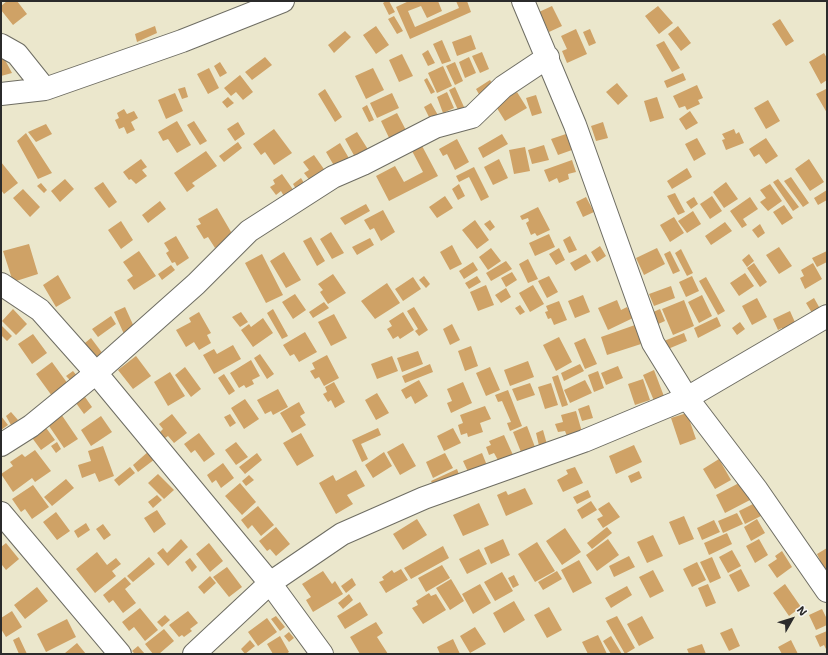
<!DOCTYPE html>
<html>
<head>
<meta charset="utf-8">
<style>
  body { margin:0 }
  #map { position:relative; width:828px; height:655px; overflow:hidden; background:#ebe7cc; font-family:"Shantell Sans",sans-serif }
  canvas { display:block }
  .frame { position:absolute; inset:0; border:2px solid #2b2b2b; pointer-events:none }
  .north { position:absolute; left:772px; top:599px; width:40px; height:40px; -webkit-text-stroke:3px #f6f6f2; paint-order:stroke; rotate:51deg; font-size:11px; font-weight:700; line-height:16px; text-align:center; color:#2b2b2b }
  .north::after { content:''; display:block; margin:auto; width:14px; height:18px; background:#2b2b2b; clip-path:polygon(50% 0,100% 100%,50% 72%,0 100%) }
</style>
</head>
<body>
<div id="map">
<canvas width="828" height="655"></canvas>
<div class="frame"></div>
<div class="north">N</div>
</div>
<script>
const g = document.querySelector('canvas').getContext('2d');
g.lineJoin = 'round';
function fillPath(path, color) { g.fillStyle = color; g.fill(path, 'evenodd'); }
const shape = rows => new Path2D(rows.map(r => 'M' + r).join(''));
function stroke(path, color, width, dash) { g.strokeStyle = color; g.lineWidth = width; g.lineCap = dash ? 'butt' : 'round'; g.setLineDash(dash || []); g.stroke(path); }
fillPath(shape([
  [7,1,17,1,27,14,13,25,1,10,1,6],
  [386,1,389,1,395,12,389,15,383,3],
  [409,1,438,1,442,11,427,18,421,6,408,11,415,27,459,8,456,1,467,1,471,12,410,39,396,7],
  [552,6,562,26,549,32,539,12],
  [658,6,673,23,659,34,645,16],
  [394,16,403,31,397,34,388,19],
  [780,19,794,41,786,46,772,24],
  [155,26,157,33,137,42,135,34],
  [376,26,389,45,376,54,363,35],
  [678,26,691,43,681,51,668,34],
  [576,29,587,54,567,63,562,51,567,49,561,36],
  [590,29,596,43,589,46,583,32],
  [345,31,351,37,334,53,328,45],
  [471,35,476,49,457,56,452,42],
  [442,40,451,61,442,64,433,44],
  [664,41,680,68,672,72,656,45],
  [428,50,435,63,428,66,422,54],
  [482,52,489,69,480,73,472,56],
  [824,53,827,58,827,80,821,84,809,62],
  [402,54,413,76,399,82,389,60],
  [265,57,272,65,252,80,245,72],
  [469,57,476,73,465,78,459,62],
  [4,58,12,73,1,76,1,59],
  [220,62,227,73,220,77,214,66],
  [455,62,463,81,455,85,446,66],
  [443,66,452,86,437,93,428,73],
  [209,68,219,88,208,94,197,74],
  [373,68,384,90,366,99,355,76],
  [683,73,686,80,667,88,664,81],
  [240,75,253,92,243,100,236,92,231,96,224,88],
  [427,78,435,92,431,94,424,80],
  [490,80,495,88,480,96,476,89],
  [617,83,628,96,618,105,606,92],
  [697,85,703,98,698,100,700,104,687,110,685,106,679,108,673,96],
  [185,87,188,97,182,99,178,89],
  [455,87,464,107,458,110,449,90],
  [325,89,342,117,335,122,318,94],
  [826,89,827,91,827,113,816,94],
  [447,92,454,108,443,113,437,97],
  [517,92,527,108,505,121,495,105],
  [175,93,183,111,166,119,158,100],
  [392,93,399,108,377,118,370,103],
  [536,95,542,113,532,116,526,98],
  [228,97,234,103,227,108,222,102],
  [657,97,664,118,650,122,644,101],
  [768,100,780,121,766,129,754,108],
  [431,103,443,124,435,129,424,107],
  [367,105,374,120,369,122,362,108],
  [124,109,127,114,134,111,138,118,131,122,135,130,127,134,124,127,119,129,115,120,119,118,117,113],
  [690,111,698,123,686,130,679,119],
  [397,113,409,136,392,144,381,121],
  [177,121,191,145,177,153,168,139,163,141,158,132],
  [194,121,207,141,200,145,187,125],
  [238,122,245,134,235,141,227,129],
  [603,122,608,138,596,141,591,126],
  [46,124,52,134,36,142,28,132],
  [274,129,292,153,274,165,265,152,261,155,253,144],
  [734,129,736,134,739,132,744,143,726,150,722,140,725,139,722,134],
  [357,132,369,151,356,159,345,139],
  [26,133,52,173,38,179,17,141],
  [502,134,508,144,483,158,478,148],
  [566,134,572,150,558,155,551,139],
  [697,138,706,154,694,161,685,144],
  [766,138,778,156,766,164,759,154,754,157,749,149],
  [457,139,469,162,455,170,447,154,443,156,439,149],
  [238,142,242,148,224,162,219,156],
  [340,143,350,160,336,169,326,152],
  [421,144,438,176,389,201,376,176,395,166,404,182,423,172,411,149],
  [544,145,549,160,532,164,528,150],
  [525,147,530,171,514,174,509,150],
  [206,151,217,166,192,183,195,186,187,192,174,173],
  [314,155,326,172,311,182,304,173,309,170,303,162],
  [141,159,147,167,142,170,147,176,136,184,131,179,129,180,123,172],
  [499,159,508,178,493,185,484,167],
  [809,159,824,182,810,191,795,169],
  [572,160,576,172,568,174,569,179,559,183,557,178,549,182,544,170],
  [1,162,18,183,4,194,1,190],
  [474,167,489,197,481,201,469,177,459,182,456,176],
  [687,168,692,177,672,189,667,181],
  [282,174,294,191,285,198,281,191,276,195,270,187,275,184,273,180],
  [791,177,809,203,803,207,784,181],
  [301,178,304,183,296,189,293,184],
  [65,179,74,189,60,202,51,191],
  [778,179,799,207,793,211,773,182],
  [103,182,117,202,109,208,94,188],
  [726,182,738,199,724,208,713,192],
  [41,183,47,190,44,193,37,186],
  [459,184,465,196,458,200,452,189],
  [770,184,782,201,768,211,760,202,766,198,760,190],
  [23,189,40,207,30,217,13,198],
  [827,190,827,200,818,205,814,198],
  [675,193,685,212,678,215,667,196],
  [445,196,453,208,437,218,429,207],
  [712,196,722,211,710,219,700,204],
  [586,197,594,212,583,217,576,202],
  [694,197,698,204,691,209,686,202],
  [750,197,758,209,743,219,747,225,742,228,730,211],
  [160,201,166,209,148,223,142,215],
  [366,204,370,211,345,225,340,218],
  [784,205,793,218,782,225,773,212],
  [538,207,550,230,537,236,535,233,531,235,526,223,529,221,528,218,522,220,520,216],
  [217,208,234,237,215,248,208,237,204,239,196,226,201,224,198,219],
  [383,210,395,232,381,241,374,228,370,230,364,220],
  [693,211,701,224,687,233,678,221],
  [674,217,684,233,670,242,660,225],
  [475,220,489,240,477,249,462,230],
  [490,220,495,227,490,231,484,224],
  [121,221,133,240,121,249,108,230],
  [725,222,732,231,711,245,705,236],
  [760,224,765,233,758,238,752,230],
  [331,232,344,253,332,259,320,239],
  [549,234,555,247,535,256,529,243],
  [176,236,189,258,177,266,175,262,172,263,166,253,169,251,164,243],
  [570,236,577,250,569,253,563,240],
  [311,237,325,261,317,266,303,241],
  [370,238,374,245,357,255,352,247],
  [29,244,38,274,13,282,3,251],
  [452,245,462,264,450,270,440,252],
  [600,246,606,256,597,262,591,252],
  [779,247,792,266,779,274,766,255],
  [491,248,501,261,488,270,479,257],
  [559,248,565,260,556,265,549,254],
  [657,248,665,264,644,275,636,258],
  [681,249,693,273,687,276,675,253],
  [139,251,156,276,134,290,127,280,133,276,123,262],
  [670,251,680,271,673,274,664,254],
  [827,251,827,262,817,267,812,258],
  [284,252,301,280,286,288,270,261],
  [262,254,283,295,266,303,245,263],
  [586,254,591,262,575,271,570,263],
  [749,254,754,261,747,267,742,260],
  [528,259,538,279,528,283,519,264],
  [506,261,512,269,491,281,486,273],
  [473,262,478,270,464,279,459,271],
  [754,263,767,282,760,287,747,268],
  [813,263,822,279,805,289,800,278,804,276,801,270],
  [171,265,175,270,162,280,158,274],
  [512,272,517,280,506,287,501,278],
  [745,273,754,286,739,296,730,283],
  [333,274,346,293,328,304,320,292,323,290,318,284],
  [58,275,71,298,56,307,43,285],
  [424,276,430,284,426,288,419,280],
  [477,276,481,282,469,289,465,283],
  [549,276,558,292,547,298,538,281],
  [692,276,699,291,686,297,679,282],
  [413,277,421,289,403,301,395,289],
  [706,277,725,311,718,315,699,281],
  [387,283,400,303,375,319,361,301],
  [486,285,494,305,478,311,470,292],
  [533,285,544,304,530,312,519,293],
  [671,286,675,298,654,306,649,294],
  [506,288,511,297,501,303,495,295],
  [295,294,306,310,293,319,282,302],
  [583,295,590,312,575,318,568,301],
  [702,295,712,316,699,323,688,302],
  [757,298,767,317,752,325,742,306],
  [814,298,823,314,815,318,806,303],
  [617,300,621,310,627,307,633,318,608,330,598,308],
  [684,300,694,326,673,335,662,309],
  [559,301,567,320,554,325,551,318,548,319,545,312,548,311,546,306],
  [324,302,329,308,313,318,309,312],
  [520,305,525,312,520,315,515,308],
  [125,307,135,329,124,334,114,312],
  [414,307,428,330,419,336,415,331,418,329,407,311],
  [13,309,27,324,16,335,2,321],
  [273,309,288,336,282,339,267,313],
  [660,309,665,321,656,325,651,313],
  [790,311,798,329,785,335,782,328,778,330,773,319],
  [199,312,211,333,207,335,211,343,199,350,194,342,186,347,176,330,191,322,189,318],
  [241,312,248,322,240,327,232,317],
  [403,312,414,330,400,339,398,336,393,339,387,329,392,326,389,321],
  [334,314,347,338,331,346,318,322],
  [111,316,116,324,98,337,92,329],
  [717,317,721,326,698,338,694,328],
  [263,318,273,333,253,347,241,330,249,324,251,327],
  [740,322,745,329,737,335,732,328],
  [452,324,460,340,450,345,443,329],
  [1,325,12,336,7,341,1,335],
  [635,325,641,344,607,355,601,337],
  [305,332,317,352,299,362,294,354,290,356,283,345],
  [684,333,687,341,668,349,664,341],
  [33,334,47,353,32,364,18,344],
  [559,337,572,362,556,371,543,345],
  [91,338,103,354,92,363,80,347],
  [585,338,597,364,585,369,574,343],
  [233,345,241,359,214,374,203,355,214,349,217,354],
  [471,346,478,366,465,371,458,351],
  [418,351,423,364,402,372,397,358],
  [260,354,274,374,267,379,254,358],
  [327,355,339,378,324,386,319,377,315,379,310,371,315,369,312,363],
  [136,356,151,376,133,389,118,370],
  [392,356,398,371,377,379,371,364],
  [251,360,260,376,252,380,254,384,246,388,244,385,239,388,230,373],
  [528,361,534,377,510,386,504,370],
  [52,362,68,384,52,396,36,374],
  [430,364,433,372,405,383,402,376],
  [580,364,584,371,564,381,561,373],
  [618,366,623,378,606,385,601,373],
  [185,367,201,389,191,397,175,375],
  [490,367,500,390,486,396,476,373],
  [654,370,665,399,655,403,643,375],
  [73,371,78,377,72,382,66,376],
  [598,371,604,388,594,392,588,375],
  [170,372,185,396,168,406,154,382],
  [224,374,235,391,229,395,218,378],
  [558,375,568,405,562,407,552,377],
  [643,379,650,400,635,405,628,384],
  [419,380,428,396,415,404,411,396,406,399,401,390],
  [585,380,592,393,570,403,564,390],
  [334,382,345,402,335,408,331,400,328,402,323,394,327,392,325,387],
  [463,382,472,403,451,413,447,403,452,401,447,389],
  [530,383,535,395,517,401,512,389],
  [551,383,558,405,545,409,538,387],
  [278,389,288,407,273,415,271,411,265,414,257,400],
  [508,390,522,426,510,431,507,423,511,422,502,401,498,402,495,395],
  [377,393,389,413,376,420,365,400],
  [85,397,92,407,84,414,76,403],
  [245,399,259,419,244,429,231,408],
  [299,402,305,413,300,416,306,425,292,433,280,413],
  [589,405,593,418,582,421,578,409],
  [485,406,491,419,480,423,483,432,468,437,467,433,461,435,458,425,463,423,460,415],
  [576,411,582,432,567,436,565,431,558,432,555,424,563,422,561,415],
  [11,412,18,420,11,425,6,416],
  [687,413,696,439,680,445,671,418],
  [61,414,78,439,64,448,47,423],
  [172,414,187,433,174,443,168,436,165,438,160,432,163,429,159,424],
  [230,414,236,423,230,427,224,417],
  [1,416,8,425,1,430],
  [101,416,112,432,91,446,81,430],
  [44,425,55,440,41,450,30,435],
  [527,426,535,447,521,452,513,432],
  [378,428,381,435,361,444,368,459,362,462,352,440],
  [453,428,461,443,444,451,437,436],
  [543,430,548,448,540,450,536,433],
  [199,433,215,454,204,462,195,450,191,453,184,444],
  [301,433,314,456,297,466,283,443],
  [504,435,513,455,499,462,494,453,489,455,486,447,491,445,489,441],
  [57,442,61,449,56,453,51,446],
  [236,442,248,457,236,465,225,450],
  [403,443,416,466,400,475,387,452],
  [634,445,642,462,616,474,609,456],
  [103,446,114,476,99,482,95,473,82,478,78,465,91,461,88,451],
  [35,450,51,471,35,482,32,478,13,492,1,474,13,466,10,462,22,454,25,457],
  [149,451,155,459,138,472,133,465],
  [384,452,392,466,373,478,365,465],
  [257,453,262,460,245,474,239,467],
  [445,453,453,468,433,478,426,462],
  [482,453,488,468,470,476,463,461],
  [719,459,731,480,715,489,703,469],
  [223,463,234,478,221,488,216,480,212,483,207,475],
  [130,467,135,473,119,486,114,480],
  [575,467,583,483,563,492,557,480,568,474,566,470],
  [457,469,461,480,436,492,431,481],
  [356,470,365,486,347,495,353,504,336,514,319,483,333,475,336,481],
  [639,471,642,478,631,483,628,476],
  [158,474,174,490,164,499,148,483],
  [249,475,254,480,246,486,242,481],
  [66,479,74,488,52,506,44,497],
  [741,482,750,500,725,513,716,495],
  [240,483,256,502,242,515,225,496],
  [33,485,49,507,32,519,25,509,21,512,12,499],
  [525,488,533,504,506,516,497,495,506,491,508,495],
  [588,490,591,497,577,504,573,497],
  [157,495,162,500,153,508,148,502],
  [591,501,597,510,582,519,577,510],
  [759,501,765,514,745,524,739,511],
  [609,502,620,517,603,528,597,519,603,516,598,509],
  [479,503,489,525,463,536,453,515],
  [258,506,274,525,261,536,252,525,248,529,241,520],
  [157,510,166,524,154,533,144,518],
  [56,512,70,531,57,540,43,522],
  [737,513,743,524,723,533,718,521],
  [684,516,694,539,679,545,669,522],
  [417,519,427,535,403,550,393,534],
  [757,519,765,533,751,541,744,527],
  [714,520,720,532,702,540,697,528],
  [86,523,90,530,78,538,74,531],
  [103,524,111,535,104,540,96,529],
  [276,527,290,544,276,556,270,549,267,551,259,541],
  [607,527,612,533,592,549,587,543],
  [565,528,581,552,562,565,546,541],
  [727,533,732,544,709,555,704,543],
  [653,535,663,556,647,563,637,542],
  [181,539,188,547,168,566,157,553,163,548,167,553],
  [503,539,510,555,491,564,484,548],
  [608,539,619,555,597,571,586,555],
  [759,539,768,555,755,563,746,546],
  [537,542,555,571,535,582,518,554],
  [6,543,19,559,6,570,2,565,1,566,1,547],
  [209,543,223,561,210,572,196,554],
  [443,546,449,558,411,579,404,568],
  [827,548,827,569,826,568,821,571,815,563,820,560,817,554],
  [479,549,487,564,467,574,459,559],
  [732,550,741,566,728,573,719,557],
  [782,551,792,567,777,578,768,565,777,559,775,556],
  [97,552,107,565,116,558,121,564,112,571,116,576,95,593,76,569],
  [629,556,635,567,614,577,609,566],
  [149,557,155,564,133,582,127,576],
  [712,557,721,578,710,583,700,562],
  [190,558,197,567,192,572,185,562],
  [579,560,592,583,573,593,561,570],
  [697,562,706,580,692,587,683,569],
  [442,565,450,578,426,592,418,578],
  [227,567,242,587,229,597,213,577],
  [401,569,408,580,386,593,379,582,384,580,382,577,392,570,394,573],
  [741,569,750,586,738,592,729,575],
  [653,570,664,591,650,598,639,577],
  [323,571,332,584,335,581,343,594,313,612,306,600,311,597,302,584],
  [557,571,562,579,543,590,538,582],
  [502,572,513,591,495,601,484,582],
  [514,575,519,585,513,588,508,578],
  [210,576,216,583,204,594,198,587],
  [125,577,131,584,125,589,136,603,123,613,113,600,109,603,103,595],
  [352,578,356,585,346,593,341,586],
  [451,579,464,601,450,610,436,588],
  [480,584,491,603,473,614,462,594],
  [708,584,716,603,706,607,698,588],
  [785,584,801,607,789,616,773,593],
  [627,586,632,595,611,608,605,598],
  [37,587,48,601,25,619,14,605],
  [429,593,431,596,436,594,446,610,423,624,412,608,418,605,416,601],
  [349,594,353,600,343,609,338,603],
  [514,601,525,620,504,633,493,613],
  [360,602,368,615,345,629,337,616],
  [549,607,562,630,547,638,534,615],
  [140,608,158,630,145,641,134,627,129,631,122,622],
  [822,609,827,619,827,625,816,630,809,615],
  [12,611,22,627,6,637,1,629,1,618],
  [188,611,198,623,190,629,192,631,184,637,182,635,179,637,169,625],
  [165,615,170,620,162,627,157,622],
  [276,616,285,627,280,631,271,619],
  [617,616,635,648,625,654,606,621],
  [642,616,654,638,639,646,627,624],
  [267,618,277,632,258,646,248,632],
  [67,619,76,637,46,652,37,634],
  [376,622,383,633,377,637,388,654,360,654,350,637],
  [475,627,486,644,470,653,460,636],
  [732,628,740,646,729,651,720,633],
  [164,629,174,641,159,654,153,654,145,644],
  [827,631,827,651,824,645,820,647,815,636],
  [289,632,294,638,289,642,284,636],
  [598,635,607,654,588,654,582,642],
  [280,636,289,652,286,654,273,654,267,644],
  [611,636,622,654,611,654,603,641],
  [19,637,27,654,19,654,13,640],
  [453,639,460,654,440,654,437,647],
  [250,640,255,646,245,654,241,649],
  [791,640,798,654,782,654,778,647],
  [77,643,86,654,66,654,65,653],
  [702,644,706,654,689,654,687,649],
  [138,646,145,654,135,654,132,651]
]), '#cfa266');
const minor = shape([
  [523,1,575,125,653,343,687,398,757,490,827,591],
  [1,45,17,54,45,89],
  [1,94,45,89,182,41,283,1],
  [1,284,40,310,96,373,270,583,322,654],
  [1,445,31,426,96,373,196,284,249,231,333,177,363,164,435,127,472,117,503,87,548,57],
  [1,513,120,654],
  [194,654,270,583,342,534,424,498,584,441,687,398,827,316]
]);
stroke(minor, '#6e6d63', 24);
stroke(minor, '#fff', 22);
</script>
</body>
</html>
